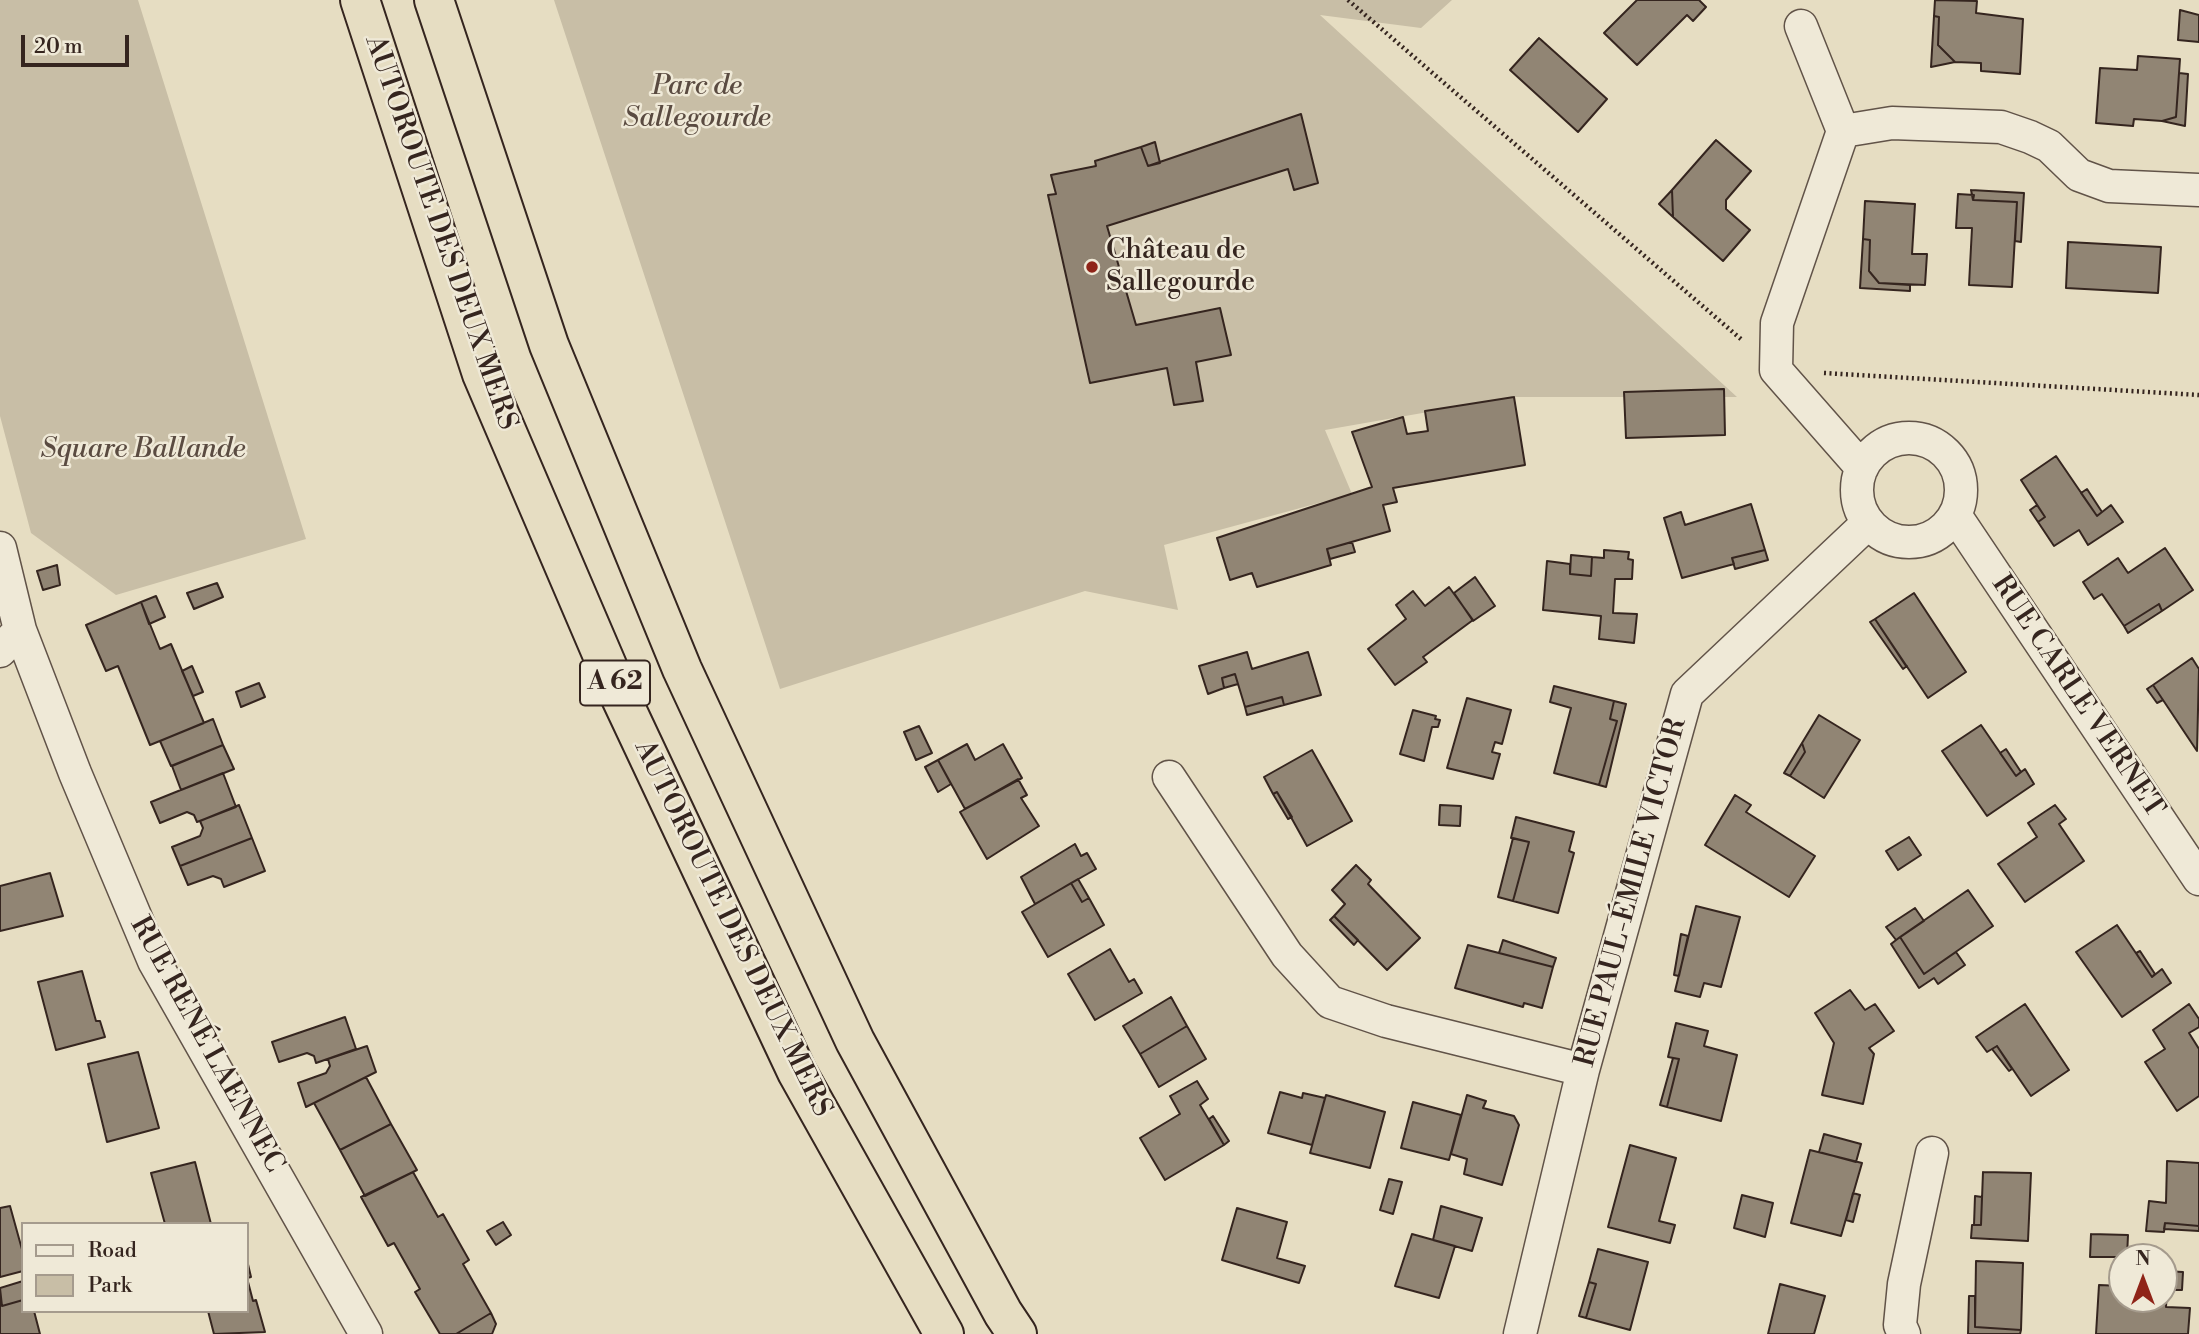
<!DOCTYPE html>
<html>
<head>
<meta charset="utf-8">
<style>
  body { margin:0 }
  #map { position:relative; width:2199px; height:1334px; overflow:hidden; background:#e6ddc2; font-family:"Libre Bodoni",serif }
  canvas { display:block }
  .legend { position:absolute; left:21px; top:1222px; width:228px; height:91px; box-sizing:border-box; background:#efe9d7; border:2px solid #a59b8d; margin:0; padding:9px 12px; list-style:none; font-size:21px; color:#35251f }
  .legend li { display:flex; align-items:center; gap:14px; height:35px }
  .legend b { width:35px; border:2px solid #a59b8d }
  .north { position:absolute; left:2108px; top:1243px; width:70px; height:70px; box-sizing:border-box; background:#efe9d7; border:2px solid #a59b8d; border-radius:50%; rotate:0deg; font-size:19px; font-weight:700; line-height:28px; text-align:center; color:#35251f }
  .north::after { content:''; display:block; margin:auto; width:24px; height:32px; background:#8f2418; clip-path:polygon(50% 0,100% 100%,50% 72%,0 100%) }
  .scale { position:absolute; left:21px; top:35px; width:108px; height:32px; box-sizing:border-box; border:4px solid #35251f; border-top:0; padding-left:9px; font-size:21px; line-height:24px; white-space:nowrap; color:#35251f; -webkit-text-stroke:5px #efe9d7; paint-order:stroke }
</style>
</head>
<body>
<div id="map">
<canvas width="2199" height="1334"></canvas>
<ul class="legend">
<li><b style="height:9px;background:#efe9d7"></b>Road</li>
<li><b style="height:19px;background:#c8bea6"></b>Park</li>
</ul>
<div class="north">N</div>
<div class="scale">20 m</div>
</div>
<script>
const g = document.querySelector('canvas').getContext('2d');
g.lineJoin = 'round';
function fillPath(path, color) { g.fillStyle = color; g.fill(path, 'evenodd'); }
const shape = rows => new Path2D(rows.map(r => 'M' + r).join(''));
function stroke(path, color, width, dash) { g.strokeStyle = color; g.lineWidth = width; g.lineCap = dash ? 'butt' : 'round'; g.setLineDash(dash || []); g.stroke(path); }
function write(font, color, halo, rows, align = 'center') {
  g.font = font + ' "Libre Bodoni",serif'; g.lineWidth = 5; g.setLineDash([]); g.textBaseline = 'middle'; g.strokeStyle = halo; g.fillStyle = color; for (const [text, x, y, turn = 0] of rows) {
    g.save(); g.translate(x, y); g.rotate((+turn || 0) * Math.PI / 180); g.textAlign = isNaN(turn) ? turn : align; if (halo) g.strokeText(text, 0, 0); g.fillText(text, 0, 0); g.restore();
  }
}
fillPath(shape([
  [0,0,138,0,306,539,116,595,31,533,0,416],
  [554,0,1452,0,1421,28,1320,15,1737,397,1514,397,1325,430,1352,494,1164,545,1178,610,1085,591,780,689]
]), '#c8bea6');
const building = shape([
  [1637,0,1699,0,1706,7,1693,21,1687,15,1637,65,1604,33,1637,0],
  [1935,0,1977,1,1976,13,2023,19,2020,74,1981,71,1981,63,1955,62,1938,45,1939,17,1934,16,1935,0],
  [2180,10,2199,15,2199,42,2178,40,2180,10],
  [1934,16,1939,17,1938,45,1955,62,1931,67,1934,16],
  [1539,38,1607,99,1578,132,1510,70,1539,38],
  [2138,56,2180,59,2176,117,2162,121,2134,119,2133,126,2096,123,2100,68,2137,70,2138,56],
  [2179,73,2188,74,2185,126,2162,121,2176,117,2179,73],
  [1301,114,1318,183,1294,190,1288,169,1107,226,1136,325,1220,308,1231,355,1196,362,1203,401,1174,405,1167,368,1090,383,1048,195,1056,194,1051,175,1096,166,1095,161,1141,147,1148,166,1301,114],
  [1716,140,1751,171,1726,200,1726,209,1750,230,1723,261,1673,217,1672,190,1716,140],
  [1155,142,1160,163,1148,166,1141,147,1155,142],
  [1672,190,1673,217,1659,204,1672,190],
  [1971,190,2024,193,2021,242,2015,241,2017,202,1973,200,1971,190],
  [1958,194,1974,195,1973,200,2017,202,2012,287,1969,285,1972,228,1956,228,1958,194],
  [1865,201,1915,204,1912,254,1927,254,1925,285,1879,283,1869,271,1870,240,1863,239,1865,201],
  [1863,239,1870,240,1869,271,1879,283,1910,285,1910,291,1860,288,1863,239],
  [2068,242,2161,247,2158,293,2066,288,2068,242],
  [1724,389,1725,435,1626,438,1624,392,1724,389],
  [1514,397,1525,465,1393,488,1397,502,1383,505,1390,531,1327,549,1331,565,1257,587,1252,573,1230,580,1217,538,1372,487,1352,432,1403,417,1407,434,1428,431,1425,411,1514,397],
  [2056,456,2097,516,2111,505,2123,522,2088,545,2079,530,2054,546,2038,522,2045,517,2021,480,2056,456],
  [2087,489,2102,512,2097,516,2081,493,2087,489],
  [1751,504,1765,550,1732,558,1734,564,1682,578,1664,518,1681,512,1685,525,1751,504],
  [2037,505,2045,517,2038,522,2030,510,2037,505],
  [1352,542,1355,552,1330,559,1327,549,1352,542],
  [2165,548,2193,590,2162,611,2159,604,2124,626,2102,594,2094,599,2083,582,2118,558,2128,573,2165,548],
  [1604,550,1629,552,1628,559,1633,560,1632,579,1615,579,1613,613,1637,614,1634,643,1599,639,1601,616,1543,610,1547,561,1570,564,1570,574,1591,576,1592,557,1604,558,1604,550],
  [1765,550,1768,560,1735,569,1732,558,1765,550],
  [1571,555,1592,557,1591,576,1570,574,1571,555],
  [57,565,60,585,43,590,37,571,57,565],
  [1475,577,1495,606,1473,621,1454,593,1475,577],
  [217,583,223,597,194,609,187,593,217,583],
  [1449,587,1473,620,1423,657,1427,662,1395,685,1368,649,1406,619,1396,605,1413,591,1425,606,1449,587],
  [1914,593,1966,672,1928,698,1875,619,1914,593],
  [156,596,165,617,149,624,141,602,156,596],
  [141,602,160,649,171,644,204,723,150,745,118,666,106,671,86,625,141,602],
  [2159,604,2162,611,2128,633,2124,626,2159,604],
  [1875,619,1906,666,1907,666,1903,669,1870,622,1875,619],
  [1247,652,1252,669,1308,652,1321,695,1284,705,1282,697,1245,707,1235,674,1222,678,1224,688,1208,694,1199,666,1247,652],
  [2192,658,2199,669,2197,751,2153,685,2192,658],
  [192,666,203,692,193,696,182,671,192,666],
  [1235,674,1238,684,1224,688,1222,678,1235,674],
  [259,683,265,697,241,707,236,692,259,683],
  [2153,685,2163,700,2157,703,2147,689,2153,685],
  [1554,686,1614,701,1610,719,1617,721,1599,785,1554,773,1571,708,1550,702,1554,686],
  [1282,697,1284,705,1247,715,1245,707,1282,697],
  [1467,698,1511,710,1502,744,1495,742,1492,752,1500,754,1493,779,1447,768,1467,698],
  [1614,701,1626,704,1606,787,1599,785,1617,721,1610,719,1614,701],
  [1413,710,1436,716,1435,719,1440,720,1438,727,1432,727,1424,761,1400,754,1413,710],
  [1819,715,1860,740,1824,798,1790,776,1805,752,1802,743,1819,715],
  [213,719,223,745,171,766,160,741,213,719],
  [1981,725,2016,776,2025,769,2034,784,1987,816,1942,751,1981,725],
  [919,726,932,753,916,760,904,732,919,726],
  [1802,743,1805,752,1790,776,1784,773,1802,743],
  [967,744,975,760,1003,744,1022,778,965,809,938,760,967,744],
  [223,745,234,769,181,790,172,766,223,745],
  [2006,749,2021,772,2016,776,2000,753,2006,749],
  [1312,750,1352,821,1307,846,1277,792,1273,794,1264,777,1312,750],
  [938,760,951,784,938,792,925,767,938,760],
  [223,773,236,807,197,822,194,815,187,812,160,823,151,802,223,773],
  [1018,779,1027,795,1021,798,1039,826,987,859,960,812,1018,779],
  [1277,792,1292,817,1288,819,1273,794,1277,792],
  [1735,795,1751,805,1746,812,1815,856,1789,897,1705,845,1735,795],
  [239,805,252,838,180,866,172,847,200,836,203,828,200,821,239,805],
  [1440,805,1461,806,1460,826,1439,825,1440,805],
  [2055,805,2066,819,2059,824,2084,861,2025,902,1998,864,2037,837,2028,823,2055,805],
  [1516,817,1574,832,1569,851,1574,853,1558,913,1513,901,1529,842,1511,838,1516,817],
  [1909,837,1921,855,1898,870,1886,851,1909,837],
  [252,838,265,871,224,887,221,879,213,876,188,885,180,866,252,838],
  [1513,838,1529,842,1513,901,1498,897,1513,838],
  [1075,844,1081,856,1087,853,1096,869,1035,904,1021,877,1075,844],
  [1356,865,1371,880,1368,884,1420,938,1387,970,1334,916,1345,904,1332,890,1356,865],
  [50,873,63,916,0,931,0,886,50,873],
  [1078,879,1089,898,1082,902,1071,883,1078,879],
  [1071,883,1082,902,1089,898,1104,925,1048,957,1022,912,1071,883],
  [1968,890,1993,926,1924,974,1900,937,1968,890],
  [1696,906,1740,917,1721,987,1704,983,1700,997,1675,991,1696,906],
  [1915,908,1924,921,1896,940,1886,927,1915,908],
  [1334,916,1358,940,1354,945,1330,920,1334,916],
  [2117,925,2152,977,2162,969,2171,983,2122,1017,2076,952,2117,925],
  [1681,934,1688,936,1679,976,1674,975,1681,934],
  [1900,937,1924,974,1956,952,1965,965,1938,984,1934,978,1919,988,1891,944,1900,937],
  [1503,940,1556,958,1553,967,1499,953,1503,940],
  [1468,945,1553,967,1542,1008,1524,1003,1523,1007,1455,988,1468,945],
  [1110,949,1129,982,1134,979,1142,993,1095,1020,1068,974,1110,949],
  [2140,951,2155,974,2152,977,2136,953,2140,951],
  [82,971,96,1021,100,1021,105,1037,56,1050,38,982,82,971],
  [1850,990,1865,1010,1875,1004,1894,1031,1869,1048,1874,1054,1863,1104,1822,1095,1834,1043,1815,1013,1850,990],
  [1171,997,1187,1026,1140,1054,1123,1026,1171,997],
  [2025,1004,2069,1070,2031,1096,1997,1046,1987,1052,1976,1037,2025,1004],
  [2189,1004,2199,1019,2199,1027,2189,1033,2199,1049,2199,1096,2177,1111,2145,1062,2165,1049,2153,1030,2189,1004],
  [345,1017,356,1049,316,1063,314,1056,307,1053,279,1062,272,1042,345,1017],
  [1676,1023,1708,1031,1704,1046,1737,1055,1721,1121,1667,1107,1679,1059,1668,1057,1676,1023],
  [1187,1026,1206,1059,1159,1087,1140,1054,1187,1026],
  [367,1046,376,1072,306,1107,298,1083,326,1073,330,1066,328,1059,367,1046],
  [1997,1046,2012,1069,2009,1071,1992,1049,1997,1046],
  [138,1052,159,1128,107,1142,88,1064,138,1052],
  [1673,1058,1679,1059,1667,1107,1660,1105,1673,1058],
  [366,1077,391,1124,340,1150,314,1103,366,1077],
  [1197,1081,1208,1099,1200,1105,1224,1145,1165,1180,1140,1138,1180,1114,1170,1096,1197,1081],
  [1280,1092,1302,1098,1303,1093,1325,1098,1312,1145,1268,1133,1280,1092],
  [1326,1095,1385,1112,1370,1168,1310,1153,1326,1095],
  [1467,1095,1486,1101,1483,1108,1514,1116,1519,1125,1502,1185,1464,1174,1467,1159,1451,1154,1467,1095],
  [1413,1102,1461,1115,1449,1160,1401,1148,1413,1102],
  [1213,1116,1229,1141,1224,1145,1209,1119,1213,1116],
  [391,1124,417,1170,365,1196,340,1150,391,1124],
  [1824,1134,1861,1144,1856,1162,1819,1152,1824,1134],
  [1630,1145,1676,1158,1659,1221,1675,1225,1670,1243,1608,1227,1630,1145],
  [1810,1150,1862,1163,1841,1236,1791,1223,1810,1150],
  [2167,1161,2199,1163,2199,1226,2165,1223,2164,1232,2146,1231,2149,1201,2166,1203,2167,1161],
  [195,1162,211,1224,165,1224,151,1173,195,1162],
  [413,1172,438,1217,443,1214,469,1260,463,1264,491,1313,456,1334,440,1334,415,1292,420,1289,394,1243,388,1246,361,1197,413,1172],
  [1983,1172,2031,1173,2028,1241,1971,1238,1972,1225,1981,1225,1983,1172],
  [1389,1179,1402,1182,1393,1214,1380,1210,1389,1179],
  [1853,1193,1860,1195,1853,1222,1846,1220,1853,1193],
  [1742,1195,1773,1203,1765,1237,1734,1228,1742,1195],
  [1975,1196,1982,1197,1981,1225,1974,1225,1975,1196],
  [10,1206,23,1253,23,1271,0,1277,0,1208,10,1206],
  [1441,1206,1482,1218,1472,1251,1433,1240,1441,1206],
  [1237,1208,1287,1222,1277,1258,1305,1266,1299,1283,1222,1260,1237,1208],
  [503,1222,511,1235,496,1245,487,1231,503,1222],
  [2165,1223,2199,1226,2199,1231,2164,1229,2165,1223],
  [1412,1234,1455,1246,1439,1298,1395,1286,1412,1234],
  [2091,1234,2128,1235,2127,1257,2090,1257,2091,1234],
  [1598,1249,1648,1262,1630,1330,1586,1318,1596,1284,1589,1282,1598,1249],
  [247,1260,251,1277,247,1278,253,1301,256,1300,265,1332,214,1334,208,1311,247,1311,247,1260],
  [1976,1261,2023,1263,2021,1330,1975,1327,1976,1261],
  [2164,1271,2183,1272,2182,1290,2167,1290,2166,1307,2190,1308,2188,1334,2096,1334,2099,1285,2122,1286,2122,1299,2164,1299,2164,1271],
  [23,1281,23,1300,2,1306,0,1288,23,1281],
  [1589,1282,1596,1284,1586,1318,1579,1316,1589,1282],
  [1780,1284,1825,1296,1814,1334,1768,1334,1780,1284],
  [1969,1296,1975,1296,1975,1327,2021,1330,2020,1334,1968,1334,1969,1296],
  [0,1298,2,1306,23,1300,23,1311,34,1311,40,1334,0,1334,0,1298],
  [491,1313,496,1324,492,1334,456,1334,491,1313]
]);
fillPath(building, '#918574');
stroke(building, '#35251f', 2);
const street = shape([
  [1801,26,1843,131,1892,123,2001,127,2030,137,2049,146,2079,175,2109,186,2199,190],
  [1843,131,1777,323,1776,370,1862,468],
  '1857 490a52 52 0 1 1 104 0a52 52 0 1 1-104 0Z',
  [1955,515,2199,879],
  [0,548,20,630,75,773,154,961,366,1334],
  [0,651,20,630],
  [1169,777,1287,955,1330,1002,1386,1021,1583,1070],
  [1520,1334,1583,1070,1687,694,1868,523],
  [1904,1334,1900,1325,1904,1284,1932,1153]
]);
const highway = shape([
  [360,0,482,374,620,696,797,1072,944,1334],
  [434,0,549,345,682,669,855,1041,1003,1313,1017,1334]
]);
stroke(street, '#615348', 35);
stroke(highway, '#35251f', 42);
stroke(shape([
  [1348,0,1742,340],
  [1824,373,2199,395]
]), '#35251f', 4.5, [2, 3.5]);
stroke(street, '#efe9d7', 32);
stroke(highway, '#e6ddc2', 38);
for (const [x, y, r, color] of [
  [1092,267,7,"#8f2418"]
]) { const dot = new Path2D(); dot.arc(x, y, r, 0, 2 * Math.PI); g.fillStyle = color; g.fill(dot); stroke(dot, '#efe9d7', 2.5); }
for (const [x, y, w] of [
  [615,683,70]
]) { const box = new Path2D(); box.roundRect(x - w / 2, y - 22.5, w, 45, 5); g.fillStyle = '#efe9d7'; g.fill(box); stroke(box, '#35251f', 2); }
write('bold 26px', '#35251f', null, [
  ["A 62",615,683]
]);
write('italic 28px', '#5a4b41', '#efe9d7', [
  ["Parc de",697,87],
  ["Sallegourde",697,119],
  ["Square Ballande",143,450]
]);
write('28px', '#35251f', '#efe9d7', [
  ["AUTOROUTE DES DEUX MERS",440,233,71],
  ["RUE CARLE VERNET",2077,697,56],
  ["RUE PAUL-ÉMILE VICTOR",1632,893,-75],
  ["AUTOROUTE DES DEUX MERS",732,929,64],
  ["RUE RENÉ LAENNEC",206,1045,61]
]);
write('28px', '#35251f', '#efe9d7', [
  ["Château de",1106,251],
  ["Sallegourde",1106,283]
], 'left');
</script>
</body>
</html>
